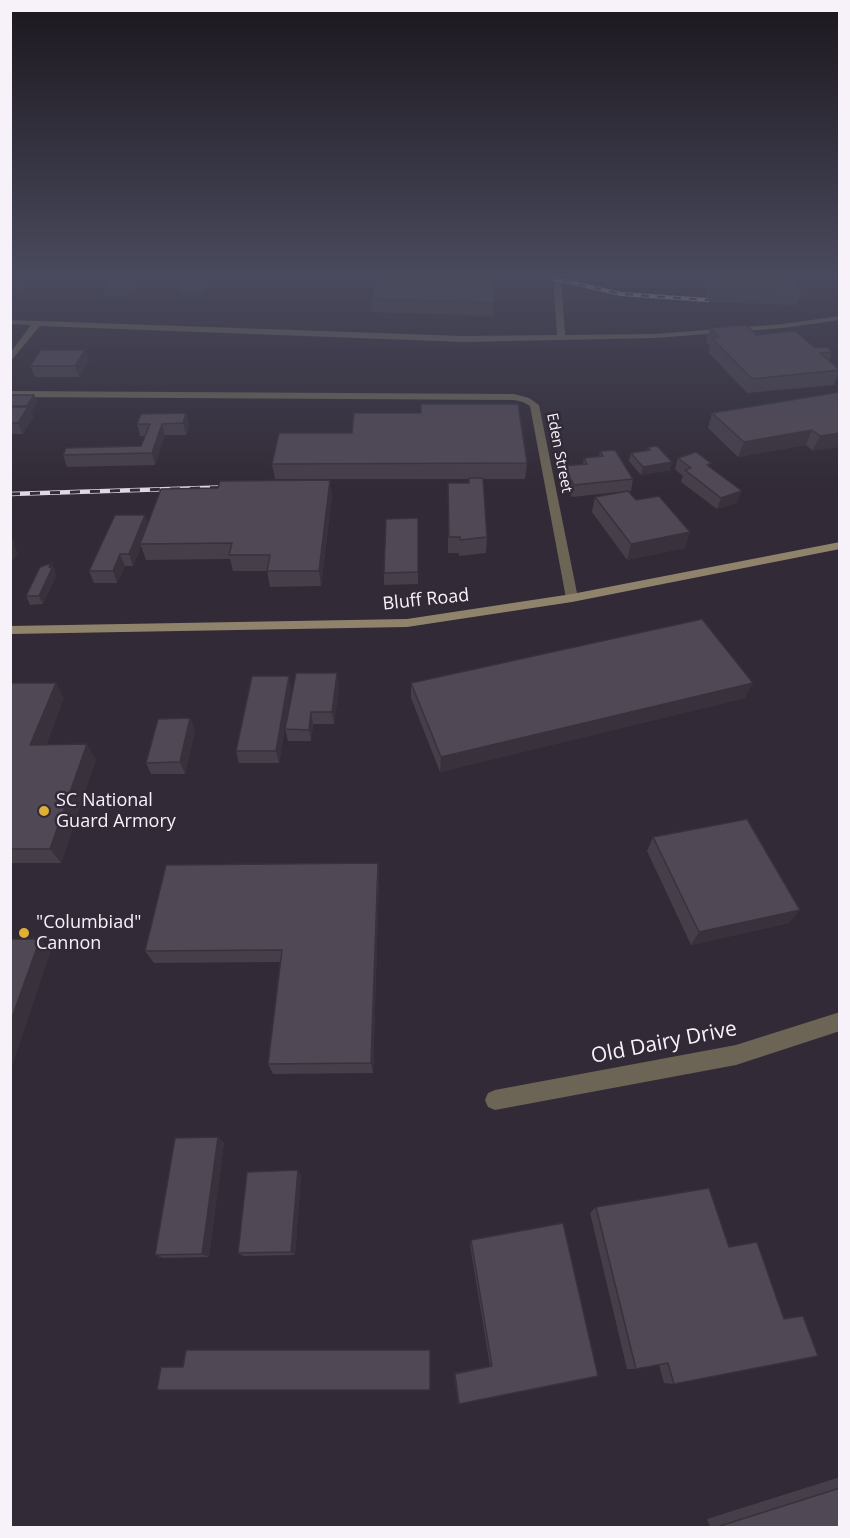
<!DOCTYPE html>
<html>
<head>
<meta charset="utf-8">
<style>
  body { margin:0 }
  #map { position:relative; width:850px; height:1538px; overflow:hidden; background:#322a36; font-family:"Open Sans",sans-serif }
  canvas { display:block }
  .frame { position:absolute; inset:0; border:12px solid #f7f2fa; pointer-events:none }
</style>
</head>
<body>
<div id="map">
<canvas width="850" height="1538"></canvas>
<div class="frame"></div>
</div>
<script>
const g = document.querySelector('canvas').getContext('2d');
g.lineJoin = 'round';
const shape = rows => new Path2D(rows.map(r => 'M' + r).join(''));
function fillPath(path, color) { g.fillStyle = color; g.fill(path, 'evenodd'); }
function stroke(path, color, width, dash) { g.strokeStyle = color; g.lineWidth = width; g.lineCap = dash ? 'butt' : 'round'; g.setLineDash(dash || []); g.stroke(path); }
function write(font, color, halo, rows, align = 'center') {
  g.font = font + ' "Open Sans",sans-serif'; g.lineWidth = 5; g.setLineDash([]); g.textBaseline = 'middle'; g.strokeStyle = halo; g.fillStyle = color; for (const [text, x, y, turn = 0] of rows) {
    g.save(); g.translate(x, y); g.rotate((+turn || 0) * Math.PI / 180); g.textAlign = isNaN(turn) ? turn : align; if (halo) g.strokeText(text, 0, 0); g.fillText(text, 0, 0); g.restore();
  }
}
fillPath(shape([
  [553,277,561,277,565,335,655,334,783,324,840,316,840,320,783,328,655,338,464,342,40,326,10,362,10,353,31,325,10,324,10,320,464,336,557,335,553,277],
  [10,391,514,394,529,398,539,405,578,598,572,602,566,598,530,406,523,402,514,400,10,397,10,391],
  [840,1012,840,1031,736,1065,495,1110,488,1107,485,1100,488,1093,495,1090,736,1045,840,1012]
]), '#6c6556');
fillPath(shape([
  [840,542,840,549,572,602,407,627,10,634,10,626,407,619,572,594,840,542]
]), '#8f846b');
const railFar1 = shape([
  [547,277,621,294,708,300]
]);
const rail = shape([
  [10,494,235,487]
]);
stroke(railFar1, '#ded9e2', 4);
stroke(rail, '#ded9e2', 4.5);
stroke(railFar1, '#322a36', 2, [8]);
stroke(rail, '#322a36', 3, [10]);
fillPath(shape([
  [10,277,39,277,26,289,10,289],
  [216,277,205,293,180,293,177,282],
  [495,277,493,316,372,312,371,299],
  [700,277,794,277,802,291,797,305,709,302],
  [137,286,128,297,105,296,103,289],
  [710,328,757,335,815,348,832,352,829,361,840,370,834,385,747,393,708,352,710,346,706,342],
  [89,361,79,377,35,377,30,366],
  [840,392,813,451,806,445,738,457,708,428,712,413],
  [10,395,34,395,37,403,31,412,33,418,23,434,10,434],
  [186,413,189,425,186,435,165,435,155,465,67,467,63,455,141,446,145,436,140,436,137,424],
  [352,433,527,463,525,479,483,479,487,537,486,553,459,556,459,553,448,553,448,483,468,483,469,479,275,479,272,464],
  [648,447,670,470,641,475,629,461,631,453,647,450],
  [600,451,633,479,631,491,629,491,636,500,685,548,627,560,592,512,595,497,627,491,572,497,562,478,564,466,583,464,584,458,599,457],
  [678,458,710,467,737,503,717,509,681,482,683,476,675,469],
  [332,495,321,586,270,587,267,571,233,571,230,559,146,560,141,546,133,566,125,566,117,583,94,583,89,571,148,524],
  [418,518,418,584,384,585,384,573],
  [55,571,55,573,56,576,43,604,30,605,26,596],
  [10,683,64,698,46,745,96,759,61,863,10,863],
  [411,683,745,698,440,772,411,698],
  [339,685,334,724,313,724,311,741,288,741,285,729],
  [291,688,279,763,239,763,236,751],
  [190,718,195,730,185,774,151,774,146,763],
  [653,837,800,910,789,923,691,945,647,851],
  [378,863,379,877,373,1073,273,1074,268,1064,280,962,154,963,145,951],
  [218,1137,224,1143,209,1257,163,1258,155,1255],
  [301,1175,295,1255,243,1256,238,1253],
  [596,1207,729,1247,784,1318,803,1316,674,1384,664,1383,659,1365,636,1369,627,1369,590,1213],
  [471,1240,598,1376,459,1404,458,1403,454,1373,490,1366,470,1245],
  [840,1477,840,1527,710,1527,707,1519]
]), '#463e49');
fillPath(shape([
  [24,277,39,277,26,289,22,279],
  [207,277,216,277,205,293,203,283],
  [135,279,137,286,128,297,126,290],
  [85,350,89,361,79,377,75,366],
  [34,395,37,403,31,412,33,418,23,434,18,423,27,406],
  [186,413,189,425,186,435,183,423],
  [162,424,165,435,155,465,152,453],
  [812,430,806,445,738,457,744,442],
  [840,433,840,447,813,451,820,436],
  [672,462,670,470,641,475,643,467],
  [330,480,332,495,321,586,319,571],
  [742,491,737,503,717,509,721,498],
  [145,515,149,527,140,544,141,546,133,566,129,554],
  [690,532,685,548,627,560,631,544],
  [10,534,15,543,14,545,18,553,13,561,10,555],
  [120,554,125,566,117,583,113,571],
  [52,563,55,571,55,573,56,576,43,604,39,596],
  [337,673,339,685,334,724,332,712],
  [289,676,291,688,279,763,276,751],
  [56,683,64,698,40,760,30,745],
  [753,683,745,698,440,772,441,757],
  [311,712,313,724,311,741,309,730],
  [190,718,195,730,185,774,180,762],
  [87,744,96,759,61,863,50,849],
  [378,863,379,877,373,1073,371,1063],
  [800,910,789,923,691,945,699,932],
  [40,939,51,951,10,1072,10,1023],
  [218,1137,224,1143,209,1257,202,1254],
  [298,1170,301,1175,295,1255,291,1252]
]), '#39323c');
const building = shape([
  [10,277,24,277,22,279,10,279,10,277],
  [181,277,207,277,203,283,177,282,181,277],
  [378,277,495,277,494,303,371,299,378,277],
  [708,277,794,277,802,291,712,288,708,277],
  [112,278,135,279,126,290,103,289,112,278],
  [746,325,757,335,795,331,815,348,828,347,832,352,820,353,840,370,752,379,712,338,719,337,710,328,746,325],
  [41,350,85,350,75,366,30,366,41,350],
  [840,392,840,433,820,436,812,430,744,442,712,413,840,392],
  [10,395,34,395,27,406,10,406,10,395],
  [421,404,518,404,527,463,272,464,279,433,352,433,354,413,421,413,421,404],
  [10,407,28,407,18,423,10,423,10,407],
  [186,413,183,423,162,424,152,453,63,455,66,448,141,446,150,424,137,424,141,414,186,413],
  [657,446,672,462,643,467,631,453,650,450,648,447,657,446],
  [615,450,633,479,574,485,564,466,587,464,584,458,603,456,600,451,615,450],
  [696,452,711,463,707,465,742,491,721,498,685,470,691,468,678,458,696,452],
  [469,478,483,478,487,537,460,540,460,537,449,537,448,483,469,483,469,478],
  [330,480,319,571,267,571,270,555,229,555,232,543,140,544,161,489,218,488,220,481,330,480],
  [628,491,636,500,659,496,690,532,631,544,595,497,628,491],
  [115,515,145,515,129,554,120,554,113,571,89,571,115,515],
  [418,518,418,572,384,573,386,519,418,518],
  [52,563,49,567,52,568,39,596,26,596,40,567,52,563],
  [702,619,753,683,441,757,411,683,702,619],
  [296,673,337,673,332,712,311,712,309,730,285,729,296,673],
  [252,676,289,676,276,751,236,751,252,676],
  [10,683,56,683,30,745,87,744,50,849,10,849,10,683],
  [190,718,180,762,146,763,158,719,190,718],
  [747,819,800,910,699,932,653,837,747,819],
  [378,863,371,1063,268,1064,282,950,145,951,166,865,378,863],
  [10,939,40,939,10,1023,10,939],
  [218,1137,202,1254,155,1255,175,1138,218,1137],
  [298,1170,291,1252,238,1253,247,1172,298,1170],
  [709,1188,729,1247,757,1242,784,1319,803,1316,818,1356,674,1384,668,1363,636,1369,596,1207,709,1188],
  [563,1223,598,1376,459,1404,455,1374,492,1366,471,1240,563,1223],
  [186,1350,430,1350,430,1390,157,1390,161,1367,183,1367,186,1350],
  [840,1488,840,1527,721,1527,720,1526,840,1488]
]);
fillPath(building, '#514855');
stroke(building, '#39323c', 1.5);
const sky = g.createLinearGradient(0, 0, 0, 492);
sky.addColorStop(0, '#1c171e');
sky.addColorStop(0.56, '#494a5d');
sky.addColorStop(1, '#494a5d00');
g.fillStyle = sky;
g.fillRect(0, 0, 850, 492);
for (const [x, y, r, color] of [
  [44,811,6,"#dfb034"],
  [24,933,6,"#dfb034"]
]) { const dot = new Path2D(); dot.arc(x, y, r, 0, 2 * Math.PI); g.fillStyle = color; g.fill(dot); stroke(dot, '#322a36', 2); }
write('15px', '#f7f2fa', '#322a36', [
  ["Eden Street",559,453,79]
]);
write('18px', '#f7f2fa', '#322a36', [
  ["Bluff Road",426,600,-6]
]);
write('18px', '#f7f2fa', '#322a36', [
  ["SC National",56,801],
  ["Guard Armory",56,822],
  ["\"Columbiad\"",36,923],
  ["Cannon",36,944]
], 'left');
write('21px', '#f7f2fa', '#322a36', [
  ["Old Dairy Drive",664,1043,-11]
]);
</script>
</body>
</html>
